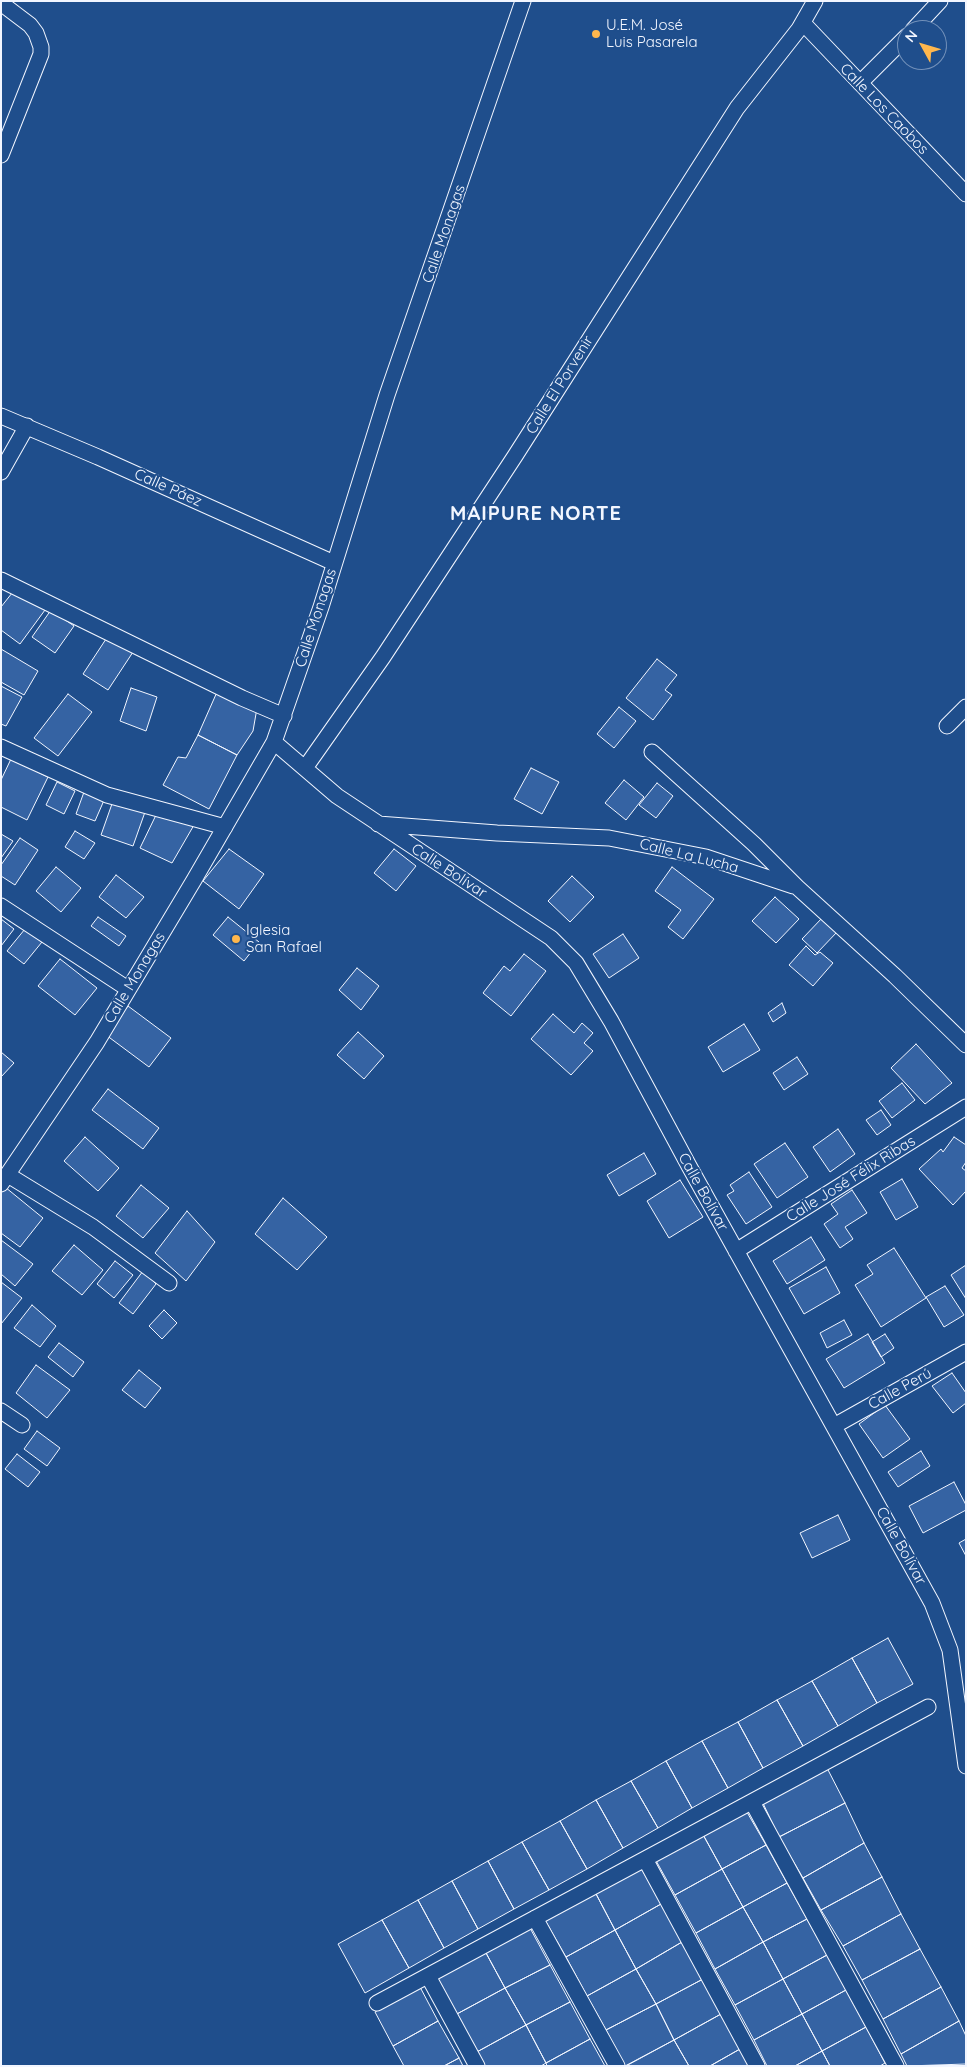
<!DOCTYPE html>
<html>
<head>
<meta charset="utf-8">
<style>
  body { margin:0 }
  #map { position:relative; width:967px; height:2067px; overflow:hidden; background:#1f4e8c; font-family:Quicksand,sans-serif }
  canvas { display:block }
  .frame { position:absolute; inset:0; border:2px solid #f2f6ff; pointer-events:none }
  .north { position:absolute; left:897px; top:20px; width:50px; height:50px; box-sizing:border-box; background:#1f4e8c; border:1px solid #7391ba; border-radius:50%; rotate:309deg; font-size:14px; font-weight:700; line-height:20px; text-align:center; color:#f2f6ff }
  .north::after { content:''; display:block; margin:auto; width:18px; height:22px; background:#ffb74d; clip-path:polygon(50% 0,100% 100%,50% 72%,0 100%) }
</style>
</head>
<body>
<div id="map">
<canvas width="967" height="2067"></canvas>
<div class="frame"></div>
<div class="north">N</div>
</div>
<script>
const g = document.querySelector('canvas').getContext('2d');
g.lineJoin = 'round';
function fillPath(path, color) { g.fillStyle = color; g.fill(path, 'evenodd'); }
const shape = rows => new Path2D(rows.map(r => 'M' + r).join(''));
function stroke(path, color, width, dash) { g.strokeStyle = color; g.lineWidth = width; g.lineCap = dash ? 'butt' : 'round'; g.setLineDash(dash || []); g.stroke(path); }
function write(font, color, halo, rows, align = 'center') {
  g.font = font + ' Quicksand,sans-serif'; g.lineWidth = 4; g.setLineDash([]); g.textBaseline = 'middle'; g.strokeStyle = halo; g.fillStyle = color; for (const [text, x, y, turn = 0] of rows) {
    g.save(); g.translate(x, y); g.rotate((+turn || 0) * Math.PI / 180); g.textAlign = isNaN(turn) ? turn : align; if (halo) g.strokeText(text, 0, 0); g.fillText(text, 0, 0); g.restore();
  }
}
const building = shape([
  [16,588,45,610,20,644,1,630,1,607,16,588],
  [51,610,74,626,55,653,32,637,51,610],
  [108,636,133,652,108,690,83,674,108,636],
  [1,649,38,671,24,695,1,682,1,649],
  [657,659,677,675,665,690,672,695,653,720,626,698,657,659],
  [1,686,22,697,6,726,1,724,1,686],
  [131,688,157,697,146,731,120,721,131,688],
  [217,692,257,708,253,731,237,755,198,735,217,692],
  [68,694,92,712,58,756,34,738,68,694],
  [619,707,636,721,614,748,597,734,619,707],
  [198,735,237,755,209,809,163,785,178,757,186,758,198,735],
  [11,759,48,777,27,820,1,807,1,780,11,759],
  [531,768,559,782,542,814,514,799,531,768],
  [624,780,644,797,626,820,605,803,624,780],
  [57,782,75,791,64,814,46,805,57,782],
  [657,783,673,796,656,818,639,805,657,783],
  [84,792,105,798,95,821,76,814,84,792],
  [113,801,145,812,133,846,101,835,113,801],
  [157,813,194,825,172,863,140,848,157,813],
  [75,831,95,843,84,859,65,847,75,831],
  [1,834,13,841,1,858,1,834],
  [20,838,38,850,15,885,1,876,1,865,20,838],
  [229,849,264,874,239,909,203,881,229,849],
  [394,849,416,866,396,891,374,873,394,849],
  [56,867,81,888,61,912,36,891,56,867],
  [672,867,714,899,683,939,668,927,681,910,655,891,672,867],
  [116,875,144,897,126,918,99,897,116,875],
  [572,876,594,897,570,922,548,901,572,876],
  [775,897,799,919,776,943,752,921,775,897],
  [98,917,126,936,119,946,91,926,98,917],
  [228,917,259,942,244,961,213,935,228,917],
  [823,917,838,931,817,953,802,939,823,917],
  [1,919,14,929,1,946,1,919],
  [25,929,42,942,24,964,7,951,25,929],
  [623,934,639,958,609,978,593,954,623,934],
  [806,946,815,955,820,952,833,963,813,986,789,965,806,946],
  [524,954,546,971,511,1016,483,993,504,966,510,971,524,954],
  [60,959,97,988,75,1015,38,986,60,959],
  [357,968,379,986,361,1010,339,990,357,968],
  [782,1003,786,1013,773,1022,768,1013,782,1003],
  [128,1006,171,1038,149,1067,106,1035,128,1006],
  [553,1014,574,1033,582,1023,593,1033,584,1043,593,1051,571,1075,531,1039,553,1014],
  [744,1024,760,1050,723,1072,708,1047,744,1024],
  [358,1032,384,1056,364,1079,337,1055,358,1032],
  [916,1044,952,1083,925,1104,891,1068,916,1044],
  [1,1052,14,1063,1,1077,1,1052],
  [797,1057,808,1074,784,1090,773,1073,797,1057],
  [902,1083,915,1100,892,1118,879,1101,902,1083],
  [108,1089,159,1128,143,1149,92,1110,108,1089],
  [881,1110,891,1125,877,1135,866,1120,881,1110],
  [838,1129,855,1154,830,1172,813,1147,838,1129],
  [85,1137,119,1168,98,1191,64,1161,85,1137],
  [954,1137,966,1145,966,1162,962,1168,966,1171,966,1191,953,1205,919,1169,941,1149,943,1152,954,1137],
  [785,1143,808,1177,777,1198,754,1164,785,1143],
  [644,1153,656,1174,619,1196,607,1175,644,1153],
  [749,1172,772,1207,746,1224,727,1195,734,1191,730,1185,749,1172],
  [902,1179,918,1207,896,1220,880,1192,902,1179],
  [680,1180,703,1217,669,1238,647,1201,680,1180],
  [141,1185,169,1208,143,1238,116,1216,141,1185],
  [5,1187,43,1218,20,1247,1,1233,1,1191,5,1187],
  [852,1190,867,1213,845,1227,853,1239,840,1248,824,1224,838,1214,831,1204,852,1190],
  [283,1198,327,1237,297,1270,255,1234,283,1198],
  [187,1211,215,1242,186,1281,155,1253,187,1211],
  [811,1237,825,1260,787,1284,773,1261,811,1237],
  [1,1240,33,1264,15,1286,1,1274,1,1240],
  [74,1245,103,1270,82,1295,52,1271,74,1245],
  [894,1248,926,1298,881,1327,855,1285,873,1274,867,1265,894,1248],
  [115,1261,133,1275,114,1298,97,1284,115,1261],
  [966,1265,966,1299,951,1275,966,1265],
  [826,1267,840,1293,804,1314,789,1288,826,1267],
  [143,1271,156,1284,133,1314,119,1303,143,1271],
  [1,1282,22,1298,1,1324,1,1282],
  [945,1286,964,1315,944,1327,926,1297,945,1286],
  [32,1305,56,1326,40,1347,14,1328,32,1305],
  [164,1310,177,1323,162,1339,149,1326,164,1310],
  [844,1320,852,1335,827,1348,820,1333,844,1320],
  [868,1334,885,1363,844,1388,826,1359,868,1334],
  [885,1334,894,1348,881,1357,872,1342,885,1334],
  [59,1343,84,1362,73,1377,48,1357,59,1343],
  [36,1365,70,1390,47,1418,16,1393,36,1365],
  [139,1370,161,1388,145,1408,122,1390,139,1370],
  [952,1373,966,1393,966,1403,953,1413,932,1386,952,1373],
  [885,1405,910,1439,883,1458,859,1424,885,1405],
  [37,1431,60,1448,47,1466,24,1449,37,1431],
  [921,1451,930,1466,898,1487,888,1472,921,1451],
  [17,1454,40,1472,28,1487,5,1469,17,1454],
  [954,1482,966,1505,966,1510,923,1533,909,1506,954,1482],
  [838,1515,850,1540,812,1558,800,1533,838,1515],
  [966,1539,966,1556,959,1543,966,1539],
  [888,1638,913,1684,877,1703,852,1658,888,1638],
  [852,1658,877,1703,838,1726,812,1681,852,1658],
  [812,1681,838,1726,803,1746,777,1700,812,1681],
  [777,1700,803,1746,763,1768,738,1722,777,1700],
  [738,1722,763,1768,728,1788,702,1741,738,1722],
  [702,1741,728,1788,692,1808,666,1761,702,1741],
  [666,1761,692,1808,658,1828,631,1781,666,1761],
  [826,1766,845,1803,779,1837,761,1799,826,1766],
  [631,1781,658,1828,623,1848,596,1800,631,1781],
  [596,1800,623,1848,587,1869,560,1821,596,1800],
  [845,1803,864,1843,803,1878,779,1837,845,1803],
  [744,1807,766,1845,722,1869,701,1831,744,1807],
  [560,1821,587,1869,549,1890,522,1842,560,1821],
  [701,1831,722,1869,675,1895,654,1857,701,1831],
  [522,1842,549,1890,514,1909,488,1861,522,1842],
  [864,1843,882,1877,821,1910,803,1878,864,1843],
  [766,1845,787,1883,743,1907,722,1869,766,1845],
  [488,1861,514,1909,478,1929,452,1881,488,1861],
  [640,1866,661,1904,615,1930,595,1892,640,1866],
  [722,1869,743,1907,696,1933,675,1895,722,1869],
  [882,1877,901,1914,843,1946,821,1910,882,1877],
  [452,1881,478,1929,444,1948,418,1900,452,1881],
  [787,1883,807,1919,763,1942,743,1907,787,1883],
  [595,1892,615,1930,566,1957,545,1920,595,1892],
  [418,1900,444,1948,409,1968,382,1920,418,1900],
  [661,1904,682,1942,636,1969,615,1930,661,1904],
  [743,1907,763,1942,715,1969,696,1933,743,1907],
  [901,1914,920,1949,862,1980,843,1946,901,1914],
  [807,1919,827,1955,783,1979,763,1942,807,1919],
  [382,1920,409,1968,365,1993,338,1944,382,1920],
  [530,1928,550,1965,505,1988,486,1953,530,1928],
  [615,1930,636,1969,587,1996,566,1957,615,1930],
  [682,1942,703,1979,656,2004,636,1969,682,1942],
  [763,1942,783,1979,735,2005,715,1969,763,1942],
  [920,1949,941,1987,883,2019,862,1980,920,1949],
  [486,1953,505,1988,455,2015,436,1979,486,1953],
  [827,1955,846,1990,802,2014,783,1979,827,1955],
  [550,1965,570,2002,526,2025,505,1988,550,1965],
  [636,1969,656,2004,606,2030,587,1996,636,1969],
  [703,1979,721,2014,674,2040,656,2004,703,1979],
  [783,1979,802,2014,754,2040,735,2005,783,1979],
  [420,1987,438,2021,393,2046,375,2012,420,1987],
  [941,1987,959,2021,901,2054,883,2019,941,1987],
  [505,1988,526,2025,475,2053,455,2015,505,1988],
  [846,1990,866,2027,822,2051,802,2014,846,1990],
  [570,2002,590,2039,546,2063,526,2025,570,2002],
  [656,2004,674,2040,625,2066,606,2030,656,2004],
  [721,2014,740,2049,710,2066,689,2066,674,2040,721,2014],
  [802,2014,822,2051,795,2066,767,2066,754,2040,802,2014],
  [438,2021,459,2058,444,2066,404,2066,393,2046,438,2021],
  [959,2021,966,2036,966,2064,907,2066,901,2054,959,2021],
  [526,2025,546,2063,541,2066,482,2066,475,2053,526,2025],
  [866,2027,885,2063,880,2066,830,2066,822,2051,866,2027],
  [590,2039,605,2066,547,2066,546,2063,590,2039],
  [674,2040,689,2066,626,2066,674,2040],
  [740,2049,749,2066,710,2066,740,2049],
  [822,2051,830,2066,795,2066,822,2051],
  [459,2058,463,2066,444,2066,459,2058]
]);
fillPath(building, '#3563a3');
stroke(building, '#f2f6ff', 1);
const street = shape([
  [1,3,30,25,36,33,41,47,41,54,1,155],
  [803,23,966,194],
  [913,30,940,1],
  [860,83,907,36],
  [1,416,98,457,334,563],
  [1,472,27,426],
  [1,580,242,698,284,716],
  [947,726,966,707],
  [274,742,337,796,551,938,576,963,611,1021,689,1166,932,1603,950,1650,966,1766],
  [1,747,107,795,225,827],
  [652,752,754,844,797,887,895,976,966,1045],
  [305,768,383,657,515,456,737,108,799,29,815,1],
  [378,824,497,833,609,838,706,857,793,886],
  [1,906,128,989],
  [8,1175,93,1227,169,1283],
  [1,1184,97,1042,194,880,274,742,321,607,387,395,523,1],
  [736,1251,966,1107],
  [1,1411,22,1425],
  [834,1426,966,1352],
  [752,1802,896,2066],
  [645,1859,757,2066],
  [535,1918,617,2066],
  [428,1976,477,2066],
  [377,2003,928,1707]
]);
stroke(street, '#f2f6ff', 17);
stroke(street, '#1f4e8c', 15);
for (const [x, y, r, color] of [
  [596,34,5,"#ffb74d"],
  [236,939,5,"#ffb74d"]
]) { const dot = new Path2D(); dot.arc(x, y, r, 0, 2 * Math.PI); g.fillStyle = color; g.fill(dot); stroke(dot, '#1f4e8c', 2); }
write('15px', '#f2f6ff', '#1f4e8c', [
  ["U.E.M. José",606,25],
  ["Luis Pasarela",606,42],
  ["Iglesia",246,930],
  ["San Rafael",246,947]
], 'left');
write('15px', '#f2f6ff', '#1f4e8c', [
  ["Calle Los Caobos",884,109,46],
  ["Calle Monagas",444,234,-71],
  ["Calle El Porvenir",560,385,-58],
  ["Calle Páez",168,488,24],
  ["Calle Monagas",316,618,-72],
  ["Calle La Lucha",689,856,14],
  ["Calle Bolívar",449,871,33],
  ["Calle Monagas",135,978,-59],
  ["Calle José Félix Ribas",851,1179,-32],
  ["Calle Bolívar",703,1192,61],
  ["Calle Perú",900,1389,-29],
  ["Calle Bolívar",901,1546,61]
]);
g.letterSpacing = '1px';
write('bold 20px', '#f2f6ff', '#1f4e8c', [
  ["MAIPURE NORTE",536,514]
]);
g.letterSpacing = '0px';
</script>
</body>
</html>
